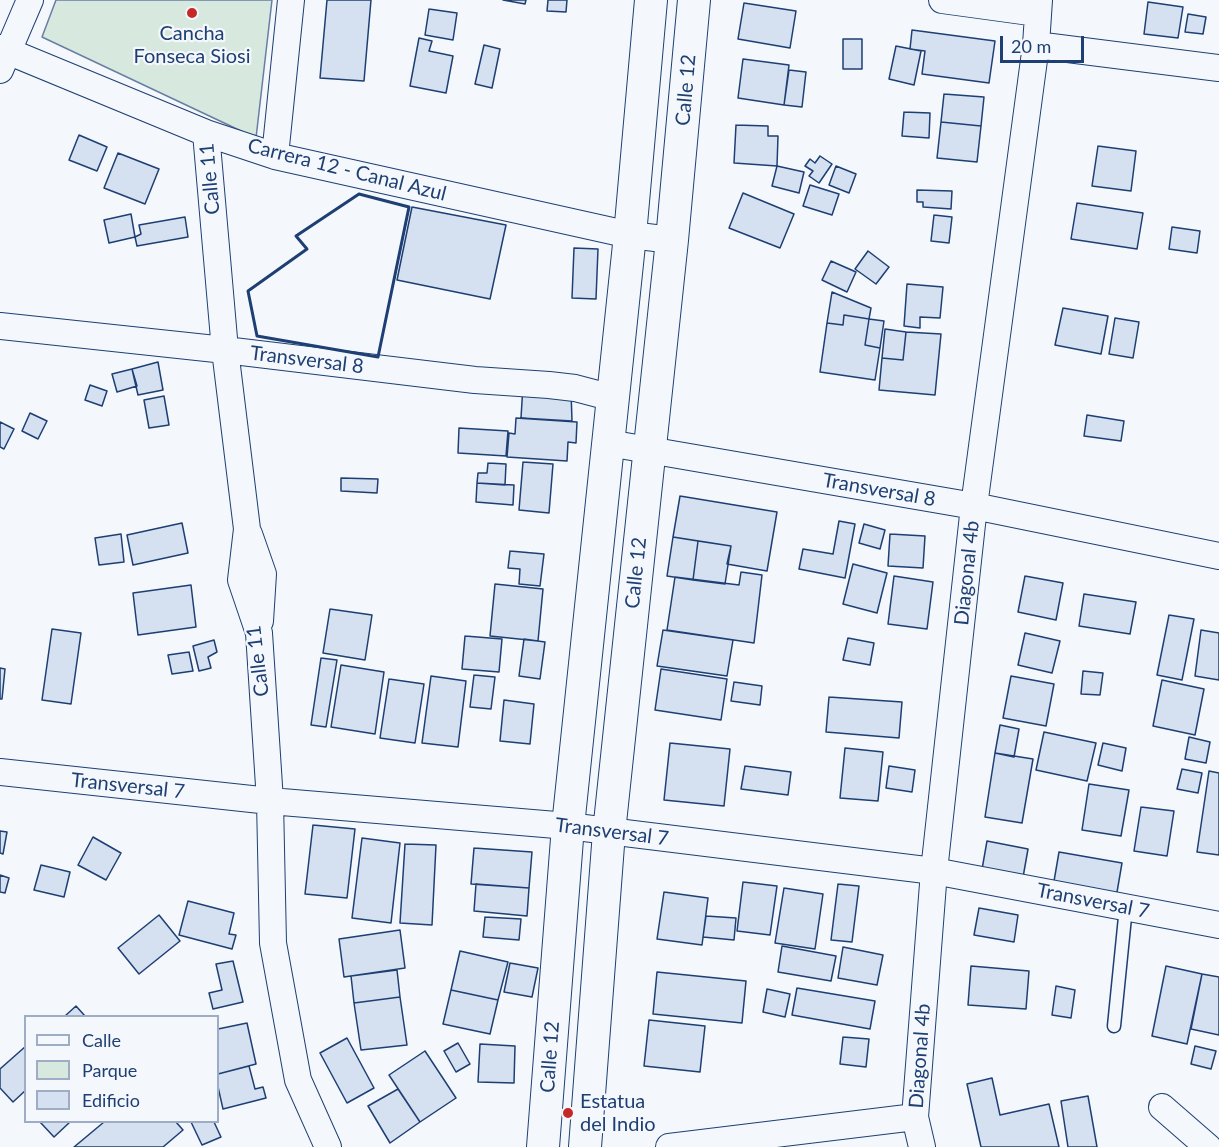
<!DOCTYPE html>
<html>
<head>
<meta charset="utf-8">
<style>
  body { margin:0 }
  #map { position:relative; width:1219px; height:1147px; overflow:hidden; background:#f4f7fb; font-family:Lato,sans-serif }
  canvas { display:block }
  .legend { position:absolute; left:24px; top:1015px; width:195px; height:108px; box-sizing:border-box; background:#f4f7fb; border:2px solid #9eadc5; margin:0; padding:8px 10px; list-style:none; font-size:18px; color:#1d3f73 }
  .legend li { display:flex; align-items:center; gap:12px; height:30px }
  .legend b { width:30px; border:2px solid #9eadc5 }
  .scale { position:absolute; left:1000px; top:36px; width:84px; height:27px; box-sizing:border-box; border:3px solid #1d3f73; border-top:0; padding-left:8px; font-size:18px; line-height:21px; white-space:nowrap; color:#1d3f73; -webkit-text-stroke:4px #f4f7fb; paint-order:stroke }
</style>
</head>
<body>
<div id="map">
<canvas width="1219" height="1147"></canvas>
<ul class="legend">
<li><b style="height:8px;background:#f4f7fb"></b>Calle</li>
<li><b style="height:16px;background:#d7e8df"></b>Parque</li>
<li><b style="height:16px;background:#d5e0f0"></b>Edificio</li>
</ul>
<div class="scale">20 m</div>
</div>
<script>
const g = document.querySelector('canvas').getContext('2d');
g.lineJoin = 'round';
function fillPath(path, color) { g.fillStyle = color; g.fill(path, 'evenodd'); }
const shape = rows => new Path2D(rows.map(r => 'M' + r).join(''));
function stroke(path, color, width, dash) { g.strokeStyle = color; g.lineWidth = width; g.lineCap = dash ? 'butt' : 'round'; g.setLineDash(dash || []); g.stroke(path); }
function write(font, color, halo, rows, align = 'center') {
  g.font = font + ' Lato,sans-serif'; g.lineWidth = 4.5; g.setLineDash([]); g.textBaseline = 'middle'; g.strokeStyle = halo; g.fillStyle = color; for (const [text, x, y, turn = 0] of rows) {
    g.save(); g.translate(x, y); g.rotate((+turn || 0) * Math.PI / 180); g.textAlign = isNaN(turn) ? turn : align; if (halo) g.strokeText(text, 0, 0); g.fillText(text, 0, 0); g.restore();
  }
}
const green = shape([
  [56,0,272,0,256,138,42,37,56,0]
]);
fillPath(green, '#d7e8df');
stroke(green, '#687fa3', 1.5);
const building = shape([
  [327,0,371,0,364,81,320,78,327,0],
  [503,0,526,0,525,4,503,0],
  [548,0,567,0,566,12,547,11,548,0],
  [1148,2,1183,7,1178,38,1144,34,1148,2],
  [744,3,796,11,790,48,738,39,744,3],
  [429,9,457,13,453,40,425,35,429,9],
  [1188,14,1206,17,1203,34,1185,32,1188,14],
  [912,30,995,41,989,83,922,74,925,51,910,49,912,30],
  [419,38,432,41,429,51,453,56,446,93,410,86,419,38],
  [843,39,862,39,862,69,843,69,843,39],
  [484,45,500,49,492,88,475,84,484,45],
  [896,46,921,51,914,85,889,79,896,46],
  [743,59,789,65,784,105,738,98,743,59],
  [789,70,806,72,802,107,784,105,789,70],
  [944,94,984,97,981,126,941,122,944,94],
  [904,112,930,113,929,138,902,136,904,112],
  [941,122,981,126,977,162,937,158,941,122],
  [736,125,768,126,768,136,778,136,777,166,734,163,736,125],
  [79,135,107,147,97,171,69,160,79,135],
  [1098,146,1136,151,1131,191,1092,186,1098,146],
  [118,153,159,169,145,204,104,188,118,153],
  [820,156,832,164,819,183,809,176,813,171,805,166,810,159,815,163,820,156],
  [777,166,804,172,799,193,772,186,777,166],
  [836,166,856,174,849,193,829,185,836,166],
  [810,185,839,194,832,215,803,206,810,185],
  [917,190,952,191,951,209,923,207,923,202,917,202,917,190],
  [743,193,794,214,780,248,729,228,743,193],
  [1077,203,1143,213,1137,249,1071,239,1077,203],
  [412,207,506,225,490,299,397,280,412,207],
  [131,214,135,237,109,243,104,220,131,214],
  [934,215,952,217,949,243,931,241,934,215],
  [185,217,188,237,137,246,135,237,141,234,139,225,185,217],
  [1172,227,1200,231,1197,253,1169,249,1172,227],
  [574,248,598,249,596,299,572,298,574,248],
  [868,251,889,267,876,284,855,269,868,251],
  [831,261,856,272,847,292,822,280,831,261],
  [907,284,943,287,940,318,920,317,920,328,904,326,907,284],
  [832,292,871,308,869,319,844,315,843,325,827,323,832,292],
  [1063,308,1108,316,1101,354,1055,345,1063,308],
  [844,315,869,319,865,345,880,348,875,380,820,372,827,323,843,325,844,315],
  [1115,318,1139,322,1133,358,1109,354,1115,318],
  [869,319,884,321,880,348,865,345,869,319],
  [885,329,906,332,903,360,882,358,885,329],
  [906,332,941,334,935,395,879,390,882,358,903,360,906,332],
  [158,362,163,390,138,395,132,369,158,362],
  [132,369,137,386,117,392,112,374,132,369],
  [90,385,107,391,102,406,85,400,90,385],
  [523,385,571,391,572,421,521,418,523,385],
  [164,396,169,425,149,428,144,400,164,396],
  [30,413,47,421,38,439,22,431,30,413],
  [1087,415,1124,421,1121,441,1084,436,1087,415],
  [516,418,577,422,576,443,568,442,567,461,507,457,509,433,515,434,516,418],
  [0,422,14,429,4,449,0,447,0,422],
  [459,428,508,431,506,456,458,453,459,428],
  [523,462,553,464,549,513,519,510,523,462],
  [488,463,506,464,505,485,477,483,478,473,487,473,488,463],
  [341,478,378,479,377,493,341,491,341,478],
  [477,483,514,485,513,505,476,502,477,483],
  [680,496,777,512,767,571,727,564,731,546,673,537,680,496],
  [839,521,855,524,845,578,799,569,803,549,833,554,839,521],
  [182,523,188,553,133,565,127,535,182,523],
  [864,524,885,530,880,549,859,543,864,524],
  [121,534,124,562,99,565,95,538,121,534],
  [890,534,925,536,923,568,888,566,890,534],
  [673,537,698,541,693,580,667,576,673,537],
  [698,541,731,546,725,584,693,580,698,541],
  [510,551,544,554,540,586,519,584,520,569,508,568,510,551],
  [853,564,887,573,877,613,843,604,853,564],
  [741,572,762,575,754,643,667,630,675,577,739,585,741,572],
  [894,576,933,582,927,629,888,624,894,576],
  [1025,576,1063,583,1056,620,1018,612,1025,576],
  [495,584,543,589,538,641,490,636,495,584],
  [191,585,196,627,138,635,133,593,191,585],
  [1084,594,1136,602,1130,634,1079,626,1084,594],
  [330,609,372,615,365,660,323,653,330,609],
  [1169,615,1194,619,1182,680,1157,675,1169,615],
  [52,629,81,633,71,704,42,700,52,629],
  [663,630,733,640,727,676,657,666,663,630],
  [1201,630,1219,633,1219,680,1195,676,1201,630],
  [1025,633,1060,641,1052,673,1018,665,1025,633],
  [465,636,502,639,499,672,462,669,465,636],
  [848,638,874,643,870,665,843,660,848,638],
  [524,639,545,642,540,679,519,676,524,639],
  [214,640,217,652,208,657,211,668,199,671,193,646,214,640],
  [189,652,193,671,172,674,168,655,189,652],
  [321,658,337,660,326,727,311,725,321,658],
  [341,665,384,672,375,734,331,727,341,665],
  [0,668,5,669,2,699,0,699,0,668],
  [661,669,727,679,721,720,655,710,661,669],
  [1083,671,1103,673,1100,695,1081,694,1083,671],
  [474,675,495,677,491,709,470,707,474,675],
  [431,676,466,681,458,747,422,743,431,676],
  [1011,676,1054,684,1046,726,1003,718,1011,676],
  [389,679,424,684,415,743,380,738,389,679],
  [1162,680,1204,689,1195,735,1153,726,1162,680],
  [734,682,762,686,760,705,731,701,734,682],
  [829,697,902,702,899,738,826,732,829,697],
  [504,700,534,704,530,744,500,741,504,700],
  [1000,725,1019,729,1014,757,995,753,1000,725],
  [1044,732,1096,743,1087,781,1036,770,1044,732],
  [1189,737,1210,742,1206,763,1185,759,1189,737],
  [670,743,730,749,724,806,664,800,670,743],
  [1103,743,1126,748,1122,771,1098,765,1103,743],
  [845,748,883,752,878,801,840,798,845,748],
  [995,753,1033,759,1022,823,985,817,995,753],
  [745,766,791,772,788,795,741,789,745,766],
  [889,766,915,770,912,792,886,788,889,766],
  [1182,769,1202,773,1198,793,1177,789,1182,769],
  [1209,771,1219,773,1219,855,1197,852,1209,771],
  [1089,784,1129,790,1121,836,1082,830,1089,784],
  [1141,807,1174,811,1167,856,1134,851,1141,807],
  [313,825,355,829,347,898,305,894,313,825],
  [0,831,7,832,3,854,0,853,0,831],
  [93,837,121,853,106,880,78,865,93,837],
  [362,838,400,843,391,923,352,918,362,838],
  [987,841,1028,849,1022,883,981,875,987,841],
  [405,844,436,845,432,925,400,923,405,844],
  [474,848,532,852,529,888,471,884,474,848],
  [1059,852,1122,863,1116,898,1053,887,1059,852],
  [41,865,70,872,64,897,34,890,41,865],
  [0,875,9,878,5,893,0,892,0,875],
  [743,882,777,886,770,935,737,931,743,882],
  [476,884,529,888,527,916,474,911,476,884],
  [838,884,859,886,852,942,831,940,838,884],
  [784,888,823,894,815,949,775,943,784,888],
  [664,892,708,898,702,945,657,939,664,892],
  [188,901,234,913,229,934,236,935,232,949,179,935,188,901],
  [979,908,1018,915,1014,942,974,935,979,908],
  [159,915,180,941,139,974,118,948,159,915],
  [706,916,736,918,734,940,703,937,706,916],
  [485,917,521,919,519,940,483,937,485,917],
  [400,930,405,968,344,977,339,939,400,930],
  [782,946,836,956,831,981,778,972,782,946],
  [843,947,883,955,877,985,838,978,843,947],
  [460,951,508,962,498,1000,451,990,460,951],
  [233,961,243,1002,213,1009,209,993,222,990,216,964,233,961],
  [510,963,538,968,532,997,504,992,510,963],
  [971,966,1029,971,1026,1009,968,1005,971,966],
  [1166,966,1202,974,1187,1044,1152,1036,1166,966],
  [397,970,400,997,354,1003,351,976,397,970],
  [657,972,746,981,742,1023,653,1014,657,972],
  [1202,974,1219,977,1219,1035,1191,1029,1202,974],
  [1056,986,1075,990,1071,1018,1052,1015,1056,986],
  [797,988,875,1001,870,1029,792,1015,797,988],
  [767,989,790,994,785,1017,763,1012,767,989],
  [451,990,498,1000,490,1034,443,1024,451,990],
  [400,997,407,1045,361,1050,354,1003,400,997],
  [76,1006,85,1016,65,1016,76,1006],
  [649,1020,705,1026,700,1072,644,1066,649,1020],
  [247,1023,256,1064,218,1074,218,1029,247,1023],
  [843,1037,869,1039,866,1067,840,1064,843,1037],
  [347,1038,374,1088,347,1103,320,1053,347,1038],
  [458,1043,470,1064,456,1072,444,1051,458,1043],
  [480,1044,515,1046,514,1083,478,1082,480,1044],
  [26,1046,26,1090,13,1102,0,1088,0,1069,26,1046],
  [1195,1046,1216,1051,1211,1069,1191,1064,1195,1046],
  [425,1051,456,1098,420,1122,389,1075,425,1051],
  [249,1066,255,1089,263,1087,266,1098,223,1109,218,1087,218,1074,249,1066],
  [992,1078,1000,1115,1049,1104,1059,1147,981,1147,967,1084,992,1078],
  [398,1089,420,1122,390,1143,368,1106,398,1089],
  [1088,1096,1097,1147,1068,1147,1061,1101,1088,1096],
  [40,1122,70,1122,54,1137,40,1122],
  [104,1122,176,1122,183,1130,163,1147,74,1147,104,1122],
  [191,1122,214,1122,221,1137,202,1145,191,1122]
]);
fillPath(building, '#d5e0f0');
stroke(building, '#1d3f73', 1.5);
const service = shape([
  [1114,1026,1126,907]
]);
const minor = shape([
  [942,0,1037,13],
  [1036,45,1219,68],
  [0,48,206,133,275,156,630,235,672,240],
  [0,70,30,0],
  [206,133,225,350,247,529,241,580,259,633,270,801,273,943,298,1080,328,1147],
  [275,156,291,0],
  [0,326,225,350,475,380,549,385,575,388,613,398],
  [608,443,974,506,1219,556],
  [249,534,263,574,260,621],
  [0,772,270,801,568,826,934,871,1219,925],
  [1162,1107,1208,1147],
  [669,1147,915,1117],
  [922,1147,915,1117,934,871,974,506,1036,45,1039,0]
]);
const tertiary = shape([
  [543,1147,568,826,630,235,651,0],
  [585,1147,609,832,672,240,694,0]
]);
stroke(service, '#1d3f73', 15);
stroke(minor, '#1d3f73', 28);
stroke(tertiary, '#1d3f73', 34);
stroke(service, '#f4f7fb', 12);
stroke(minor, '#f4f7fb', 26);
stroke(tertiary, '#f4f7fb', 32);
stroke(shape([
  [359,194,409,207,378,357,257,336,248,291,307,249,296,236,359,194]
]), '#1d3f73', 3);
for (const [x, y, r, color] of [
  [192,13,6,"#c62828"],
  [568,1113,6,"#c62828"]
]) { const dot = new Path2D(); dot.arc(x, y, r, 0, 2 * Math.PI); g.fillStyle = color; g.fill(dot); stroke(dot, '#f4f7fb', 2); }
write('20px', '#1d3f73', '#f4f7fb', [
  ["Cancha",192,34],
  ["Fonseca Siosi",192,57],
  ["Estatua",580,1102,"left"],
  ["del Indio",580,1125,"left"]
]);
write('20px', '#1d3f73', '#f4f7fb', [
  ["Calle 12",686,90,-85],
  ["Carrera 12 - Canal Azul",347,170,14],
  ["Calle 11",210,179,-95],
  ["Transversal 8",307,360,7],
  ["Transversal 8",879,490,10],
  ["Calle 12",636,573,-84],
  ["Diagonal 4b",967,573,-84],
  ["Calle 11",258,661,-97],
  ["Transversal 7",128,786,6],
  ["Transversal 7",612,832,7],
  ["Transversal 7",1093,901,11],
  ["Diagonal 4b",920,1056,-86],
  ["Calle 12",550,1057,-86]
]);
</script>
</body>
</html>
